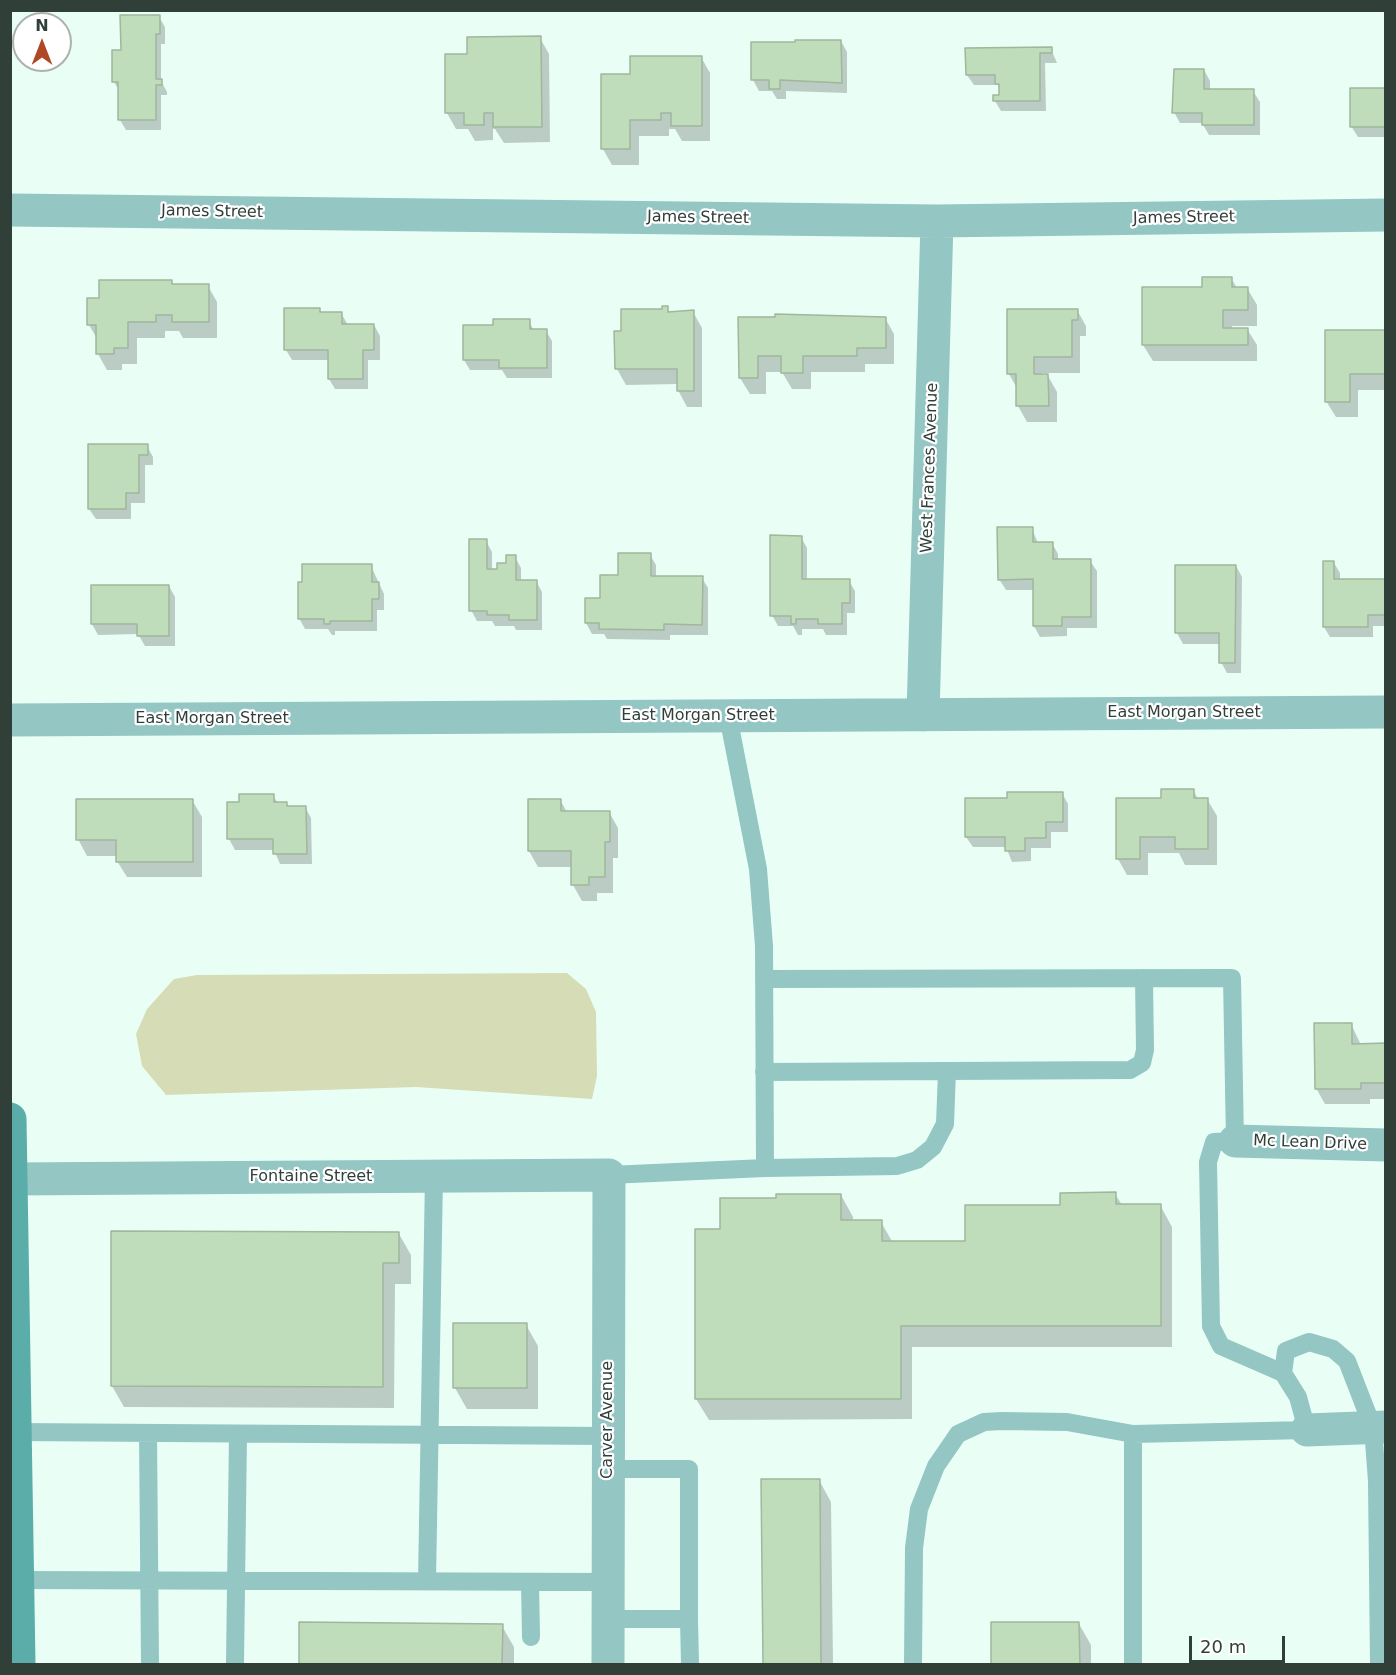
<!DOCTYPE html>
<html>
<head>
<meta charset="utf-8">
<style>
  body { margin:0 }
  #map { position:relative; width:1396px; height:1675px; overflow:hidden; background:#e9fff5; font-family:"DejaVu Sans",sans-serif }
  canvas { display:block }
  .frame { position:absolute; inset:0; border:12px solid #313f39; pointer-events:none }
  .north { position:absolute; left:12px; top:12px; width:60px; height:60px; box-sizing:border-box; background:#fff; border:2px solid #adb2b0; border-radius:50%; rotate:0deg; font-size:16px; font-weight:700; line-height:24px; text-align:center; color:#313f39 }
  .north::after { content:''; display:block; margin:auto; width:21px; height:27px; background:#b04826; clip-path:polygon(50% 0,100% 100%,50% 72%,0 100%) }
  .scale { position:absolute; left:1189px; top:1636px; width:96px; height:27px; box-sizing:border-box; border:3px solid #313f39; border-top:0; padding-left:8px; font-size:18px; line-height:21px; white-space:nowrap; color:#313f39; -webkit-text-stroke:4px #fff; paint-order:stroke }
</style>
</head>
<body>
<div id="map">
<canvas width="1396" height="1675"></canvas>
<div class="frame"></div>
<div class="north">N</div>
<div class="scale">20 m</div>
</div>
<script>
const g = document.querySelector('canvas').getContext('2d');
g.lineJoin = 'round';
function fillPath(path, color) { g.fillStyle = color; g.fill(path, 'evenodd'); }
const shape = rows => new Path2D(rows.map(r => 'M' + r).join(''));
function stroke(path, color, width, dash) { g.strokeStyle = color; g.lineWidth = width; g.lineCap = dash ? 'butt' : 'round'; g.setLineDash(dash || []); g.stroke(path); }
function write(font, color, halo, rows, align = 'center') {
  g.font = font + ' "DejaVu Sans",sans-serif'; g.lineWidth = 4.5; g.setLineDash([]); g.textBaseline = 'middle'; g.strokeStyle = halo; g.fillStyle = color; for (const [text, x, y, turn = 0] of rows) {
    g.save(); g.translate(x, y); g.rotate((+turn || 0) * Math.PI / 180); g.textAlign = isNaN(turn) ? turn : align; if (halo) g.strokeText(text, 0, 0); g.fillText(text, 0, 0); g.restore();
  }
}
fillPath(shape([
  [567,973,586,989,596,1012,597,1076,592,1099,416,1087,166,1095,142,1066,136,1034,147,1009,174,979,197,975]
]), '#d6dcb6');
fillPath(shape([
  [159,17,165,27,165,44,161,44,161,81,167,92,167,95,161,95,161,130,126,130,120,120,120,92,114,82,122,52],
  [540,38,549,54,550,142,504,143,495,129,493,129,493,140,475,141,468,129,456,129,447,113,469,55],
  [841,41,847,52,847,93,786,91,786,99,777,99,772,91,759,91,753,80,753,44],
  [1051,49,1057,63,1045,63,1046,111,1001,111,995,101,1001,97,998,85,974,85,967,75],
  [701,57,710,73,710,141,682,141,675,129,669,129,669,136,639,136,639,165,612,165,603,149,603,75,632,75],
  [1204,70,1210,81,1210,91,1253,91,1260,102,1260,135,1209,135,1202,123,1180,123,1174,112],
  [1386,90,1386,137,1358,137,1351,126],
  [1231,278,1237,288,1247,288,1257,305,1257,326,1232,326,1232,329,1247,329,1257,345,1257,361,1153,361,1143,345,1203,288],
  [171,281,174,286,208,286,217,302,217,338,183,338,179,331,165,331,165,338,137,338,137,364,122,364,122,370,107,370,98,354,98,340,89,325,101,299],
  [667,307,670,313,693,312,702,328,702,407,687,407,678,390,678,384,626,385,617,369,622,332],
  [319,309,322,313,341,313,348,325,374,325,380,336,380,360,368,360,368,389,335,389,329,379,329,360,292,360,286,350],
  [1009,310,1077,310,1086,326,1086,336,1080,336,1080,373,1042,373,1042,376,1048,376,1057,392,1057,422,1027,422,1018,406,1018,390,1009,374],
  [808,315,885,318,894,334,894,364,865,364,865,372,811,372,811,389,792,389,782,372,766,372,766,394,750,394,740,378,740,318],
  [529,321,534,331,546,331,552,341,552,378,507,378,502,370,470,370,464,360,495,327],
  [1386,331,1386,390,1358,390,1358,417,1336,417,1326,401],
  [147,446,153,457,153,465,145,465,145,503,131,503,131,519,96,519,89,509],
  [1032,529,1038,543,1052,543,1058,554,1058,561,1090,561,1097,571,1097,628,1067,628,1067,636,1040,637,1034,626,1034,590,1006,590,999,579],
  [801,537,807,548,807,581,849,581,855,591,855,613,847,613,847,635,826,635,823,629,802,629,802,635,798,635,793,626,778,626,772,615],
  [486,541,492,552,492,570,499,570,515,557,521,568,521,582,536,581,542,592,542,630,516,630,514,626,495,626,492,621,477,621,471,610],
  [650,555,656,565,656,577,702,578,708,588,708,635,670,635,670,640,607,639,604,634,592,634,586,623,601,600,620,577],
  [1334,563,1340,573,1340,580,1386,580,1386,626,1373,626,1373,637,1330,637,1324,627],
  [371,566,384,594,384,610,377,610,377,631,335,631,335,635,332,635,328,629,305,629,299,618],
  [1236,566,1242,577,1241,673,1227,673,1221,662,1221,644,1183,644,1177,633],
  [169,586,175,597,175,646,145,646,138,634,98,635,92,624],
  [1193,790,1198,799,1207,799,1217,816,1217,865,1185,865,1179,853,1148,853,1148,875,1127,875,1118,859,1118,799,1163,799],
  [1062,793,1068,804,1068,832,1051,832,1051,848,1031,848,1031,861,1012,862,1006,847,973,847,966,837,1008,799],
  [273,796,278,803,286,803,289,807,305,807,311,818,312,864,280,864,274,850,235,850,229,839,241,803],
  [192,800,202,817,202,877,127,877,117,861,117,856,87,856,78,839],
  [529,800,560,800,567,812,609,812,618,828,618,858,613,858,613,893,597,893,597,901,582,901,573,885,573,867,538,867,529,851],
  [1351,1024,1361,1045,1386,1045,1386,1099,1370,1099,1370,1104,1325,1104,1316,1088],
  [1115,1194,1122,1205,1160,1205,1172,1227,1172,1347,912,1347,912,1419,709,1420,696,1399,721,1230,777,1199,841,1195,853,1217,853,1222,881,1222,893,1243,967,1243,1062,1206],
  [399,1234,411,1255,411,1284,395,1284,394,1408,124,1407,112,1386],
  [454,1325,526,1325,538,1346,538,1409,467,1409,455,1388],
  [819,1480,831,1502,833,1664,765,1664,763,1481],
  [301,1623,502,1626,514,1647,514,1664,300,1664],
  [993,1624,1079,1624,1091,1645,1091,1664,993,1664]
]), '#0003');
const building = shape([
  [120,15,160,15,160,34,156,34,156,79,162,79,162,85,156,85,156,120,118,120,118,82,112,82,112,50,121,50,120,15],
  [541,36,542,127,493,127,493,113,484,113,484,125,464,125,464,113,445,113,445,54,467,54,467,37,541,36],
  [795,40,841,40,842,83,780,80,780,89,769,89,769,80,751,80,751,42,795,42,795,40],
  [1052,47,1052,53,1040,53,1040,101,993,101,993,95,999,95,999,84,995,84,995,75,966,75,965,48,1052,47],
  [630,56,702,56,702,126,671,126,671,113,661,113,661,120,630,120,630,149,601,149,601,74,630,74,630,56],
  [1174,69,1204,69,1204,89,1254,89,1254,125,1202,125,1202,113,1172,113,1174,69],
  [1350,88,1386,88,1386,135,1385,127,1350,127,1350,88],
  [1202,277,1232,277,1232,287,1248,287,1248,310,1223,310,1223,328,1248,328,1248,345,1142,345,1142,287,1202,287,1202,277],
  [99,280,172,280,172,284,209,284,209,322,172,322,172,315,156,315,156,322,128,322,128,348,114,348,114,354,96,354,96,325,87,325,87,298,99,298,99,280],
  [662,306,668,306,668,312,694,310,694,391,677,391,677,369,615,369,614,331,621,331,621,309,662,309,662,306],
  [284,308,320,308,320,312,342,312,342,324,374,324,374,350,363,350,363,379,328,379,328,350,284,350,284,308],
  [1007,309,1078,309,1078,320,1072,320,1072,357,1034,357,1034,374,1048,374,1049,406,1016,406,1016,374,1007,374,1007,309],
  [775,314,886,317,886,348,857,348,857,356,803,356,803,373,781,373,781,356,758,356,758,378,739,378,738,317,775,317,775,314],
  [493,319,530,319,530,329,547,329,547,368,499,368,499,360,463,360,463,325,493,325,493,319],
  [1325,330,1386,330,1386,374,1350,374,1350,402,1325,402,1325,330],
  [88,444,148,444,148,455,139,455,139,493,126,493,126,509,88,509,88,444],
  [997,527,1033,527,1033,542,1053,542,1053,559,1091,559,1091,617,1062,617,1062,626,1033,626,1033,579,998,580,997,527],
  [770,535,802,536,802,579,850,579,850,603,842,603,842,624,818,624,818,619,796,619,796,624,791,624,791,616,770,616,770,535],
  [469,539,487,539,487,569,497,569,497,563,506,563,506,555,516,555,516,580,537,580,537,620,509,620,509,615,487,615,487,611,469,611,469,539],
  [618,553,651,553,651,576,703,576,702,625,664,624,664,630,599,629,599,623,585,623,585,598,600,598,600,575,618,575,618,553],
  [1323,561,1334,561,1334,579,1386,579,1386,615,1368,615,1368,627,1323,627,1323,561],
  [302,564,372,564,372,582,379,582,379,599,372,599,372,621,330,621,330,624,324,624,324,619,298,619,298,582,302,582,302,564],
  [1175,565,1236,565,1235,663,1219,663,1219,633,1175,633,1175,565],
  [91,585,169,585,169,636,137,636,137,624,91,624,91,585],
  [1161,789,1194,789,1194,798,1208,798,1208,849,1175,849,1175,837,1140,837,1140,859,1116,859,1116,798,1161,798,1161,789],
  [1007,792,1063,792,1063,822,1046,822,1046,838,1025,838,1025,851,1005,851,1005,837,965,837,965,798,1007,798,1007,792],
  [239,794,274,794,274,802,287,802,287,806,306,806,307,854,273,854,273,839,227,839,227,802,239,802,239,794],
  [76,799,193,799,193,862,116,862,116,840,76,840,76,799],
  [528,799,561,799,561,811,610,811,610,842,605,842,605,877,589,877,589,885,571,885,571,851,528,851,528,799],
  [1314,1023,1352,1023,1352,1044,1386,1043,1386,1083,1361,1083,1361,1089,1315,1089,1314,1023],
  [1116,1192,1116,1204,1161,1204,1161,1326,901,1326,901,1399,695,1399,695,1229,720,1229,720,1198,776,1198,776,1194,841,1194,841,1220,882,1220,882,1241,965,1241,965,1205,1060,1205,1060,1193,1116,1192],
  [111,1231,399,1232,399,1263,383,1263,383,1387,111,1386,111,1231],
  [453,1323,527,1323,527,1388,453,1388,453,1323],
  [761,1479,820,1479,821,1664,763,1664,761,1479],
  [299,1622,503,1624,502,1664,299,1664,299,1622],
  [991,1622,1079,1622,1080,1664,991,1664,991,1622]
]);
fillPath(building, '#bfddba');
stroke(building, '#a0b69d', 1.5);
stroke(shape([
  [764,979,1232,978,1235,1141,1214,1142,1208,1162,1211,1326,1221,1346,1283,1373,1298,1397,1307,1430,1133,1434,1133,1664],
  [764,1072,1130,1070,1142,1063,1145,1050,1144,978],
  [765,1168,897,1166,917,1160,933,1147,945,1124,947,1071],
  [609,1175,765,1168,764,946,758,869,728,716],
  [1283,1373,1286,1351,1309,1342,1333,1349,1347,1361,1373,1428,1377,1481,1379,1664],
  [15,1432,608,1436],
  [148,1433,150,1664],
  [608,1469,689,1469,689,1619],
  [18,1580,608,1582],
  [427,1581,434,1176],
  [530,1582,531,1637],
  [608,1619,689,1619,690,1664],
  [235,1664,238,1434],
  [913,1664,914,1548,919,1509,936,1466,958,1434,984,1422,1002,1421,1067,1422,1133,1434]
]), '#94c6c4', 18);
stroke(shape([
  [10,210,937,221,1386,215],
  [923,715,937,221],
  [10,720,1386,712],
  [1235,1141,1386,1145],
  [12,1179,609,1175,608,1664],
  [1307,1430,1386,1427]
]), '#94c6c4', 33);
stroke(shape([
  [10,1119,19,1664]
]), '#5badaa', 33);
write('16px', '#313f39', '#fff', [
  ["James Street",212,212,1],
  ["James Street",698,218,1],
  ["James Street",1184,218,-1],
  ["West Frances Avenue",930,468,-88],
  ["East Morgan Street",1184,713],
  ["East Morgan Street",698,716],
  ["East Morgan Street",212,719],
  ["Mc Lean Drive",1310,1143,2],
  ["Fontaine Street",311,1177],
  ["Carver Avenue",608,1420,-90]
]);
</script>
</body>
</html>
